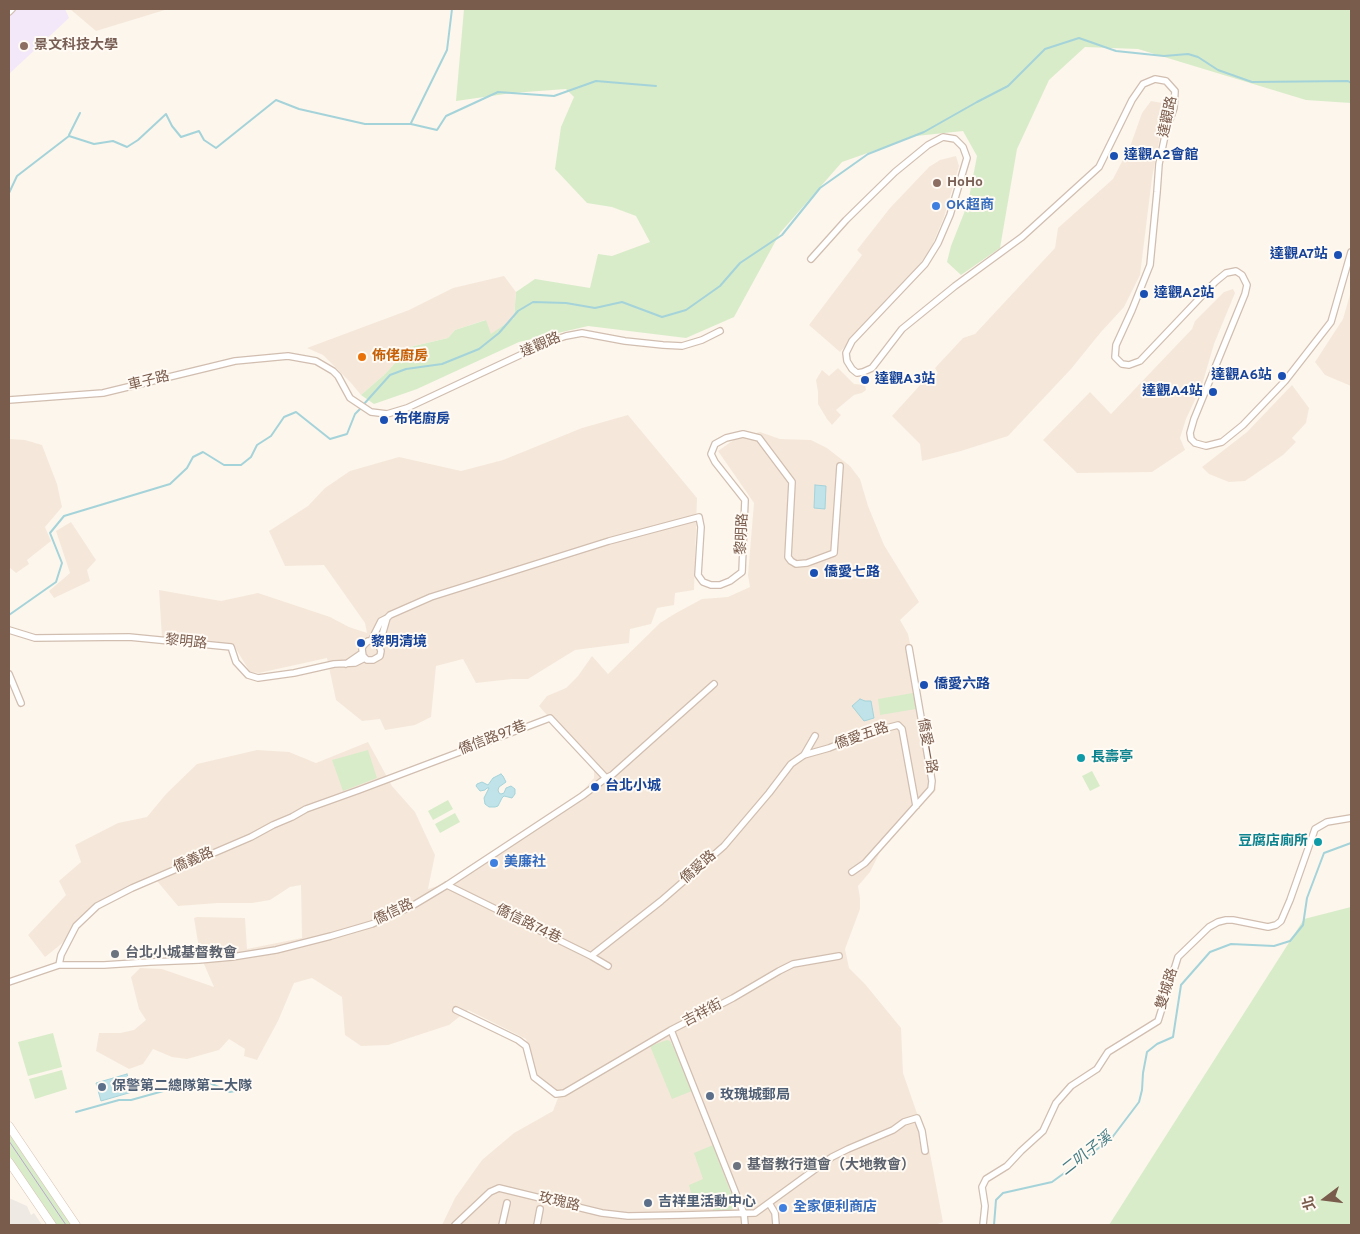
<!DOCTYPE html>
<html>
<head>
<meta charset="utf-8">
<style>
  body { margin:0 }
  #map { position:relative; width:1360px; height:1234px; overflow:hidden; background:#fdf6ec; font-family:Overpass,"Noto Sans TC",sans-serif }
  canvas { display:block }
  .frame { position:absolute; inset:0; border:10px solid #7a5c4d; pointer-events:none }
  .north { position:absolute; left:1300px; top:1174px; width:50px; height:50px; -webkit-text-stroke:4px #fffaf3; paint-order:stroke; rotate:255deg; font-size:14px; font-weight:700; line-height:20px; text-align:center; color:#7a5c4d }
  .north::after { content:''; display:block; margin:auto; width:18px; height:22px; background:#7a5c4d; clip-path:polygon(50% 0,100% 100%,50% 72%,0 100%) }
</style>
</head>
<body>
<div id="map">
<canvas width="1360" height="1234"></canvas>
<div class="frame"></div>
<div class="north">北</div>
</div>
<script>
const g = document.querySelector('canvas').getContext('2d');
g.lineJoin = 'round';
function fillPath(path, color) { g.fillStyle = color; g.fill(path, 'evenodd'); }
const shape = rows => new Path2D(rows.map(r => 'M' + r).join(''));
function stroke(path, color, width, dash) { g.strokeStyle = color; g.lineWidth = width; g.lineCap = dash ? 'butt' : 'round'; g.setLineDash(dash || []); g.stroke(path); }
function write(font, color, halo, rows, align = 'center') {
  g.font = font + ' Overpass,"Noto Sans TC",sans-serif'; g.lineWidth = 4; g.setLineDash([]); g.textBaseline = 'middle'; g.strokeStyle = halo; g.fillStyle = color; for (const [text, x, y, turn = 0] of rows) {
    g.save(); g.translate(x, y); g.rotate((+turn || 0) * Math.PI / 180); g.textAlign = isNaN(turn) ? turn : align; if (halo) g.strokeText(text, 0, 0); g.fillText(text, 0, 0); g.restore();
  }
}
fillPath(shape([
  [70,9,168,9,96,31],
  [1151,101,1162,103,1167,119,1161,131,1152,178,1140,275,1124,307,1101,332,1071,369,1008,436,961,451,922,461,920,444,892,416,922,383,928,385,938,373,935,368,963,338,975,334,1055,248,1058,228,1113,179,1131,144,1142,113],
  [956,156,959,166,944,217,931,248,916,270,840,352,809,325,862,255,857,250,890,208,929,167,940,160],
  [504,276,516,292,514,318,491,335,485,320,455,330,448,338,410,347,385,374,361,395,351,383,323,355,307,348,409,310,453,288],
  [1233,289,1235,293,1214,344,1202,385,1186,419,1180,438,1185,450,1152,472,1077,473,1043,440,1090,392,1111,414,1192,329,1195,321,1224,292],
  [1351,291,1351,386,1325,375,1315,362,1343,319],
  [838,368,854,384,865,385,866,390,862,393,854,395,836,410,841,415,832,425,827,419,818,404,818,392,816,380,822,370,829,376],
  [1292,385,1309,408,1306,423,1292,438,1296,442,1283,455,1245,481,1229,482,1209,474,1202,467,1247,432],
  [628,415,697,498,694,590,675,593,674,605,657,608,651,624,630,629,629,643,575,650,528,679,512,679,476,683,463,659,436,666,431,717,415,725,385,730,380,719,362,721,336,700,327,658,259,673,250,672,233,644,162,638,159,590,221,601,258,593,330,617,349,627,367,633,365,623,324,565,285,566,269,531,308,506,325,488,350,471,399,457,461,471,503,460,582,428],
  [760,432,780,439,811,440,827,448,850,466,860,479,868,506,884,545,919,602,900,620,908,634,914,662,936,790,883,846,870,872,858,886,860,898,860,909,845,949,849,968,865,984,901,1028,903,1073,929,1148,943,1222,935,1225,442,1225,455,1198,482,1160,514,1133,553,1111,561,1090,555,1090,538,1078,526,1039,468,1010,449,1025,388,1045,361,1046,345,1035,342,997,312,978,294,983,278,1021,257,1060,244,1056,245,1049,229,1039,219,1050,187,1059,172,1057,153,1049,143,1064,129,1069,96,1051,99,1033,120,1033,134,1030,146,1020,139,1009,131,977,140,968,162,969,214,987,200,955,194,918,197,917,245,918,247,949,302,938,301,885,290,887,270,900,252,903,218,903,178,906,157,881,99,907,60,945,45,957,28,935,66,895,59,881,81,862,75,845,118,823,147,817,166,794,197,764,257,750,289,752,316,763,368,742,392,786,415,812,435,855,428,889,441,885,473,863,557,813,581,793,594,778,594,769,539,706,547,696,566,688,578,676,592,656,608,674,660,623,676,613,702,599,728,597,750,587,748,575,754,503,718,451,735,439],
  [9,439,25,440,42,445,57,484,62,507,45,527,51,541,27,560,29,564,16,573,9,567],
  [71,522,96,560,87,570,90,581,54,598,49,591,70,573,56,531]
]), '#f5e8da');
fillPath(shape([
  [9,1198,27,1206,31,1215,34,1213,42,1225,9,1225]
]), '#efe9e4');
fillPath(shape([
  [9,9,65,9,69,18,9,74]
]), '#f3e8fa');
fillPath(shape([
  [464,9,1351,9,1351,103,1306,100,1138,49,1085,47,1049,80,1017,149,1000,248,961,275,947,262,951,246,968,203,977,156,963,131,916,136,842,162,780,233,734,317,686,338,588,326,519,342,417,389,374,404,361,395,385,374,410,347,448,338,455,330,486,320,491,334,514,318,516,292,535,279,590,288,598,254,612,256,650,242,636,216,612,207,587,203,555,169,561,127,574,97,566,89,512,93,456,101],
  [913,693,916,709,880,715,878,699],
  [368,750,377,778,343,791,332,760],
  [1092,771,1100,786,1090,791,1082,776],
  [448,800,453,809,433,820,428,811],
  [455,813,460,822,440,833,435,824],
  [1351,907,1351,1225,1109,1225,1304,919],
  [53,1033,62,1067,28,1076,18,1042],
  [667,1040,670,1041,674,1048,692,1091,672,1099,650,1046],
  [62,1070,67,1089,35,1099,29,1079],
  [9,1132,73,1225,57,1225,50,1217,9,1155],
  [713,1145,736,1207,730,1210,713,1211,712,1198,692,1197,689,1185,703,1179,694,1153]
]), '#d8ecc9');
const water = shape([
  [815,485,826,486,825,509,814,508,815,485],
  [860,699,865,701,871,701,874,718,864,721,852,706,860,699],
  [501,774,503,776,506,782,499,787,498,790,499,793,501,794,504,793,506,788,511,786,515,789,515,794,512,798,504,796,502,798,498,806,495,807,489,807,485,804,484,798,489,788,487,788,485,790,480,791,476,786,477,784,482,782,488,785,493,778,501,774],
  [127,1074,132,1092,101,1101,96,1083,127,1074]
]);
fillPath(water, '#bfe3e8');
stroke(water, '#a5d3da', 1);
stroke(shape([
  [411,123,447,50,452,9],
  [69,135,80,113],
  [9,193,17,176,69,136,94,144,113,141,127,147,138,140,166,114,172,126,181,137,199,131,204,140,216,148,276,100,299,109,365,124,411,124,437,130,446,116,498,92,554,96,596,81,656,86],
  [364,404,390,375,406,369,442,364,479,349,499,333,518,311,533,302,566,303,595,308,622,302,662,317,686,310,720,286,740,263,782,235,820,188,868,154,924,132,977,102,1008,86,1045,49,1079,38,1116,51,1164,56,1188,54,1198,57,1218,70,1252,82,1348,81,1351,83],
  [9,615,56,582,62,563,50,533,64,516,170,484,187,468,193,457,203,452,224,465,241,465,251,457,257,445,271,436,284,417,296,412,330,439,347,434,355,414,361,408],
  [76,1112,119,1100,131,1100,203,1080,230,1092,245,1089],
  [994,1225,996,1200,1003,1193,1052,1182,1111,1139,1139,1102,1142,1090,1143,1073,1147,1052,1157,1044,1173,1037,1181,985,1210,952,1231,944,1274,946,1290,941,1303,925,1307,898,1324,853,1351,843]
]), '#a5d3da', 2);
const street = shape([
  [9,12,12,9],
  [811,259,846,220,895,172,928,145,943,137,955,139,963,147,967,158,950,215,938,243,925,264,852,341,846,353,847,361,852,369,857,373,863,372,872,368,902,329,955,286,1022,237,1099,167,1132,100,1143,84,1155,79,1166,81,1175,91,1174,108,1166,131,1159,164,1157,192,1150,265,1132,310,1116,345,1115,357,1122,364,1129,365,1140,361,1215,282,1226,273,1236,271,1242,275,1247,285,1245,294,1194,419,1190,433,1191,439,1195,443,1206,446,1222,442,1243,425,1285,381,1331,322,1351,252],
  [9,400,103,393,235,361,288,356,316,361,333,371,338,376,350,398,371,412,387,414,407,408,548,342,566,336,582,333,625,341,663,345,682,346,702,340,720,331],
  [9,630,35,638,129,637,231,647,236,662,248,675,258,678,294,673,334,664,355,663,365,658],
  [371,641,378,643,381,651,380,656,373,660,367,660,363,656,362,649,363,646,368,641,371,641,381,621,387,618,390,615,431,597,609,541,699,517,701,527,698,575,703,582,711,585,720,585,730,581,742,572,745,500,715,462,711,454,715,444,726,438,743,434,759,438,792,482,788,557,791,561,796,564,807,563,834,553,840,466],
  [378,643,381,639,387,618],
  [346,664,362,653],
  [9,674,21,703],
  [804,755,815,736],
  [852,872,865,863,931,789,932,781,909,648],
  [447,885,591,956,608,966],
  [591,956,661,901,724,846,769,793,791,764,804,755,829,748,864,734,898,725,902,729,916,806],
  [59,965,61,955,76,926,97,906,132,888,251,837,273,825,292,817,306,809,359,790,550,718,606,778],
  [9,982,59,965,104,965,150,962,199,960,232,957,276,950,331,936,372,924,412,906,447,885,582,796,606,778,612,775,714,684],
  [456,1010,518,1040,526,1046,534,1077,556,1094,564,1093,671,1030,733,998,779,971,793,964,839,956],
  [671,1030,744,1214,745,1225],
  [769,1203,775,1213,776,1225],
  [455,1225,490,1192,499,1188,602,1213,628,1216,683,1215,755,1213,832,1157,848,1149,893,1130,904,1122,917,1118,922,1131,925,1151],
  [502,1225,507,1203],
  [537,1225,540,1209],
  [983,1225,985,1206,982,1187,986,1179,1007,1166,1021,1151,1043,1131,1056,1103,1071,1086,1097,1069,1108,1052,1158,1021,1178,957,1209,927,1218,922,1226,920,1233,920,1268,927,1276,925,1281,921,1290,900,1315,829,1327,822,1351,818]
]);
const secondary = shape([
  [9,1126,76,1225],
  [9,1162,52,1225]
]);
stroke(street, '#d1beb0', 8);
stroke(secondary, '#d6c0b0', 9);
stroke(street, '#fff', 5.5);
stroke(secondary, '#fff', 8);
stroke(shape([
  [9,1141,66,1225]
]), '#b9a8c9', 1);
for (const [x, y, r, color] of [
  [24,46,5,"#8d6e63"],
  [1114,156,5,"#1a4fb4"],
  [937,183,5,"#8d6e63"],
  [936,206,5,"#3f7fe0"],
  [1338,255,5,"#1a4fb4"],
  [1144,294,5,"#1a4fb4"],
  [362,357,5,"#e8710a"],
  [1282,376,5,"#1a4fb4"],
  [865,380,5,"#1a4fb4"],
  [1213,392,5,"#1a4fb4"],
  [384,420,5,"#1a4fb4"],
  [814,573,5,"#1a4fb4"],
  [361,643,5,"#1a4fb4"],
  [924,685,5,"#1a4fb4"],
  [1081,758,5,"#0f9aa8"],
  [595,787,5,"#1a4fb4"],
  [1318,842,5,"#0f9aa8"],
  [494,863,5,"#3f7fe0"],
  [115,954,5,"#6b7280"],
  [102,1087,5,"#5c6f8a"],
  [710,1096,5,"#5c6f8a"],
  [737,1166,5,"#6b7280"],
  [648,1203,5,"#5c6f8a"],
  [783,1208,5,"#3f7fe0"]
]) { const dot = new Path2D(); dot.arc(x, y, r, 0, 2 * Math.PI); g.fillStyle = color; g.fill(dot); stroke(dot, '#fffaf3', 2); }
write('bold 14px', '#785e54', '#fffaf3', [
  ["景文科技大學",34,46],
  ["HoHo",947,183]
], 'left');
write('14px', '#7a5c4d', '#fffaf3', [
  ["達觀路",1169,117,-78],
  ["達觀路",541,346,-23],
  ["車子路",149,382,-14],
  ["黎明路",743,534,-87],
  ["黎明路",186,643,6],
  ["僑愛五路",862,737,-19],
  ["僑信路97巷",493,739,-21],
  ["僑愛一路",926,746,80],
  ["僑義路",194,861,-23],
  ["僑愛路",699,868,-41],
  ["僑信路",394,913,-25],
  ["僑信路74巷",528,925,26],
  ["雙城路",1168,989,-73],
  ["吉祥街",703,1014,-28],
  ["玫瑰路",559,1203,13]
]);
write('bold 14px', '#164399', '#fffaf3', [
  ["達觀A2會館",1124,156],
  ["達觀A7站",1328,255,"right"],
  ["達觀A2站",1154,294],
  ["達觀A6站",1272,376,"right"],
  ["達觀A3站",875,380],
  ["達觀A4站",1203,392,"right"],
  ["布佬廚房",394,420],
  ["僑愛七路",824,573],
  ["黎明清境",371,643],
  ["僑愛六路",934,685],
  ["台北小城",605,787]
], 'left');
write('bold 14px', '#366cbe', '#fffaf3', [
  ["OK超商",946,206],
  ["美廉社",504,863],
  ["全家便利商店",793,1208]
], 'left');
write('bold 14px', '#c56008', '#fffaf3', [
  ["佈佬廚房",372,357]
], 'left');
write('bold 14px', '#0d838f', '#fffaf3', [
  ["長壽亭",1091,758],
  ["豆腐店廁所",1308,842,"right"]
], 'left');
write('bold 14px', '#5b616d', '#fffaf3', [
  ["台北小城基督教會",125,954],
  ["基督教行道會（大地教會）",747,1166]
], 'left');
write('bold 14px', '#4e5e75', '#fffaf3', [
  ["保警第二總隊第二大隊",112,1087],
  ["玫瑰城郵局",720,1096],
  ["吉祥里活動中心",658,1203]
], 'left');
write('italic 15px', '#437c86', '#fffaf3', [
  ["二叭子溪",1087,1155,-38]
]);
</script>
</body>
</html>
